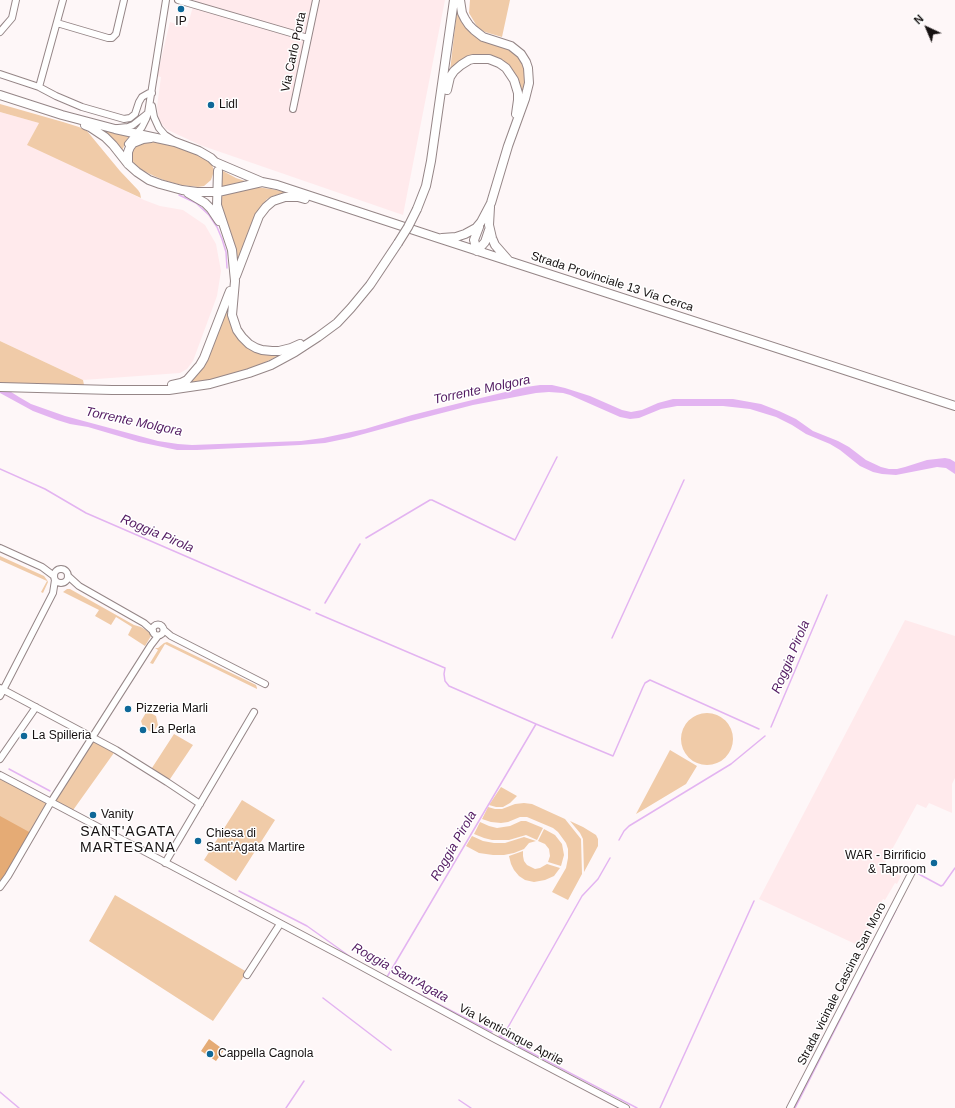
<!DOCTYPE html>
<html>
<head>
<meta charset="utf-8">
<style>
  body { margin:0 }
  #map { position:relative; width:955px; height:1108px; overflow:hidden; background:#fef7f8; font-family:Arial,sans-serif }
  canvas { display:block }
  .north { position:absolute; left:907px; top:8px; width:40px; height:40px; -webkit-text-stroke:3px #fff; paint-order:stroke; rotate:316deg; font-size:11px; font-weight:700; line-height:16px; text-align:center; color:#161111 }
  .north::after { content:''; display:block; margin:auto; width:14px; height:18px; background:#161111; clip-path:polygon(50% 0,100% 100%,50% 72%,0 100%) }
</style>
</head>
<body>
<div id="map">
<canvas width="955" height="1108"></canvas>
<div class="north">N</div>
</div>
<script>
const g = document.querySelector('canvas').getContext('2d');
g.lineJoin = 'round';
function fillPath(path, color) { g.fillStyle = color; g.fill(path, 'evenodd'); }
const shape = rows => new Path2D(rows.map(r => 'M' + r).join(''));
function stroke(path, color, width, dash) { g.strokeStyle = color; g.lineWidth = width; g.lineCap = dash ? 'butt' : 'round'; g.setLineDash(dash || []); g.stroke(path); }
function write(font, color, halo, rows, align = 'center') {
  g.font = font + ' Arial,sans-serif'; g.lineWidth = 3; g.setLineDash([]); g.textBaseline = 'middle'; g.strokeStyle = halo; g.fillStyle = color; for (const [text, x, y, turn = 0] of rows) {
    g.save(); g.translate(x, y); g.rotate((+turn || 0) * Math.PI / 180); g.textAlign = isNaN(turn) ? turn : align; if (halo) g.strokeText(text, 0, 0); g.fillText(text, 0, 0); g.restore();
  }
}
fillPath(shape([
  [195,0,445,0,403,215,200,145,166,129,159,120,157,107,161,77,157,76,170,22,187,27],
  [0,112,39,123,28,145,84,170,144,200,160,206,183,210,205,225,216,244,221,271,217,296,193,361,187,369,180,373,83,380,0,341],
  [905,620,955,636,955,778,952,784,952,813,929,803,926,808,917,804,883,866,901,876,897,884,895,883,885,900,883,899,877,913,865,936,871,939,866,949,759,899]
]), '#ffeaec');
fillPath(shape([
  [470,0,510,0,502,37,485,32,478,28,469,13],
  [457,9,464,23,506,46,523,61,527,77,523,99,518,81,514,73,508,66,488,56,450,71],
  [0,104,63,122,79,127,87,131,120,171,138,190,140,193,141,198,27,145,39,123,0,112],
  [100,129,131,135,127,139,122,151,107,134],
  [140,141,159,141,189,150,207,160,212,165,214,170,213,174,211,180,204,186,198,187,181,185,166,181,154,176,142,170,135,165,131,158,131,150],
  [223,171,236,178,248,182,221,188],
  [256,187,271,189,286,192,273,196,267,199,261,207,237,260,233,240,219,205,221,193],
  [225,310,247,345,283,353,258,366,223,378,187,385],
  [0,341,83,380,85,390,0,387],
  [0,556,44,576,47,580,48,582,43,593,41,592,47,581,0,560],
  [67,589,70,589,134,625,141,627,149,632,151,636,145,646,128,635,132,627,116,617,111,625,95,616,99,610,63,592],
  [167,642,256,685,257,688,257,689,165,644,153,664,150,663,158,650,155,648,158,648,164,643],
  [147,711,156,716,158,725,153,733,143,727,141,721],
  '681 739a26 26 0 1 1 52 0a26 26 0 1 1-52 0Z',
  [174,734,193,745,168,782,150,771],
  [92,738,116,750,71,813,51,802],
  [670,750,697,766,686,784,636,814],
  [0,777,49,802,2,882,0,881],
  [501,787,517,796,510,803,503,807,496,807,489,805],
  [242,800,275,820,236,881,204,860],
  [524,803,532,804,565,819,581,839,582,874,568,900,552,892,566,868,568,858,568,849,566,843,558,832,553,828,527,817,520,817,508,822,501,823,491,822,482,819,488,807,495,809,502,809,515,804],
  [521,821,526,821,543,828,537,840,526,835,509,840,492,840,484,838,474,834,480,822,489,826,497,828,510,826],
  [570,821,583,827,596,835,598,839,598,846,584,872,583,839,580,833],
  [544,829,555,835,562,844,564,855,561,866,548,862,550,856,549,849,545,844,538,841],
  [472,836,483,841,494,843,505,843,524,837,536,841,529,843,524,849,514,853,504,855,493,855,479,853,466,846],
  [523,851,523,856,524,861,527,865,535,869,540,868,547,864,560,868,554,876,545,880,534,882,525,880,519,876,514,870,511,864,509,856],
  [115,895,247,972,213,1021,89,941]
]), '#f0cba8');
fillPath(shape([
  [0,816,31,833,4,877,0,880],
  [209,1039,224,1050,216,1061,201,1051]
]), '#e5ab75');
fillPath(shape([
  [0,385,19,397,31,404,65,416,158,441,178,444,192,445,301,441,323,438,365,429,412,415,460,403,526,387,540,385,552,385,565,388,590,396,622,410,631,412,642,410,658,403,673,399,733,399,761,404,779,411,796,419,813,431,838,441,849,447,866,460,881,467,889,469,897,469,905,467,927,460,945,458,950,459,955,462,955,474,946,468,937,467,896,475,882,474,873,472,860,466,840,450,830,444,806,434,792,425,776,417,750,409,723,406,677,406,661,409,639,418,630,419,620,417,570,395,563,393,549,392,536,393,473,405,411,421,349,438,325,443,300,445,197,450,177,450,139,442,88,427,70,424,57,420,33,411,0,393]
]), '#e3b4f1');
stroke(shape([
  [179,195,196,203,209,215,217,227,222,239,226,252,227,268],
  [0,469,45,489,86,513,310,610],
  [366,538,430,500,432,500,515,540,557,457],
  [325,603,360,544],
  [316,613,445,668,444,674,445,681,449,686,536,724,387,977],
  [612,638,684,480],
  [536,724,613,756,643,687,645,683,650,680,759,729],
  [771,727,827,595],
  [9,769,50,791],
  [619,840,624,831,629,826,731,764,765,736],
  [915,873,915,872,941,886,943,885,955,868],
  [239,891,307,926,352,958],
  [377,972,492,1032],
  [323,998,391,1050],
  [499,1036,637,1108],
  [500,1037,507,1029,582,896,598,879,610,858],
  [0,1092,19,1108],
  [459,1100,471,1108],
  [286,1108,304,1081],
  [660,1108,754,901],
  [795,1108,896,910]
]), '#e3b4f1', 1.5);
const minor = shape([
  [178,0,308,38],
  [57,23,108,38,112,38,116,34,124,0],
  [0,32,12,18,16,0],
  [0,74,39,87,56,96,82,107,124,119,130,118,135,114,139,102,142,97,149,93,152,93],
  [39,87,63,0],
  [152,106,154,117,159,128,165,135,173,140],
  [293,109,316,0],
  [118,128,128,127,133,125,148,113],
  [128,144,142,127,146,119,148,113,166,0],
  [0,548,42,567,54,576],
  '54 576a7 7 0 1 1 14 0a7 7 0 1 1-14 0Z',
  [68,576,79,586,144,623,153,631],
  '152.5 630a5.5 5.5 0 1 1 11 0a5.5 5.5 0 1 1-11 0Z',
  [164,630,171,636,265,684],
  [0,688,116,750,167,782,200,804],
  [0,696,53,593,55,580],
  [0,759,36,707],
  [0,775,342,956,493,1038,626,1108],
  [165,863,254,712],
  [0,887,8,876,51,802,151,645,158,636],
  [247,975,280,924],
  [790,1108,913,870]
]);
const major = shape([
  [447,90,450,77,454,71,461,65,469,60,473,59,489,59,499,63,506,68,514,80,518,93,518,100,516,114],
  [0,95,62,115,115,129,175,142,199,151,211,158,215,162,262,182,277,185,438,238,955,406],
  [85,125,90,127,105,137,113,145,128,164,137,172,149,180,160,184,182,190,197,192,218,192,262,182],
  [128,164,128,152,130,147,133,143,143,139,151,138],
  [218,171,217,205,232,250,235,281,232,315,237,330,242,337,249,344,256,348,262,350,272,351,279,351,291,348,300,344],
  [188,193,205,203,211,209,219,221],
  [490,207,489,225,492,238,495,245,509,261],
  [417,209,426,186,431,161,454,0],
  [442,238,456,237,465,234,476,228,481,222,491,203,508,146,525,99,529,83,528,68,526,62,521,54,511,46,483,37,474,30,469,25,465,19,462,13,460,0],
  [477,251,485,242,489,230],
  [477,251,474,240,479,227],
  [236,276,259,216,266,207,273,201,285,197,298,197,305,199],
  [172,385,181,383,187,380,200,365,204,358,228,296,230,291],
  [0,387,112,390,169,390,210,384,249,373,271,365,295,352,318,337,337,323,351,308,370,285,398,243]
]);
stroke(minor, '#958687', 8);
stroke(major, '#958687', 10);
stroke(minor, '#fff', 6);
stroke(major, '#fff', 8);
const majorBridge = shape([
  [398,243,408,227,417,209]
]);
stroke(majorBridge, '#958687', 10, []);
stroke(majorBridge, '#fff', 8);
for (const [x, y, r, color] of [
  [181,9,4,"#0e6898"],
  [211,105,4,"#0e6898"],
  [128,709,4,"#0e6898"],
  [143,730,4,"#0e6898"],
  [24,736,4,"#0e6898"],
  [93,815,4,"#0e6898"],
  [198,841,4,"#0e6898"],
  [934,863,4,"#0e6898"],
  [210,1054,4,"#0e6898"]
]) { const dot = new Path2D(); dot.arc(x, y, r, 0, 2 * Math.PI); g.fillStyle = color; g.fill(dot); stroke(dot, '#fff', 1.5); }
write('12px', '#161111', '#fff', [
  ["IP",181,22,"center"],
  ["Lidl",219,105],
  ["Pizzeria Marli",136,709],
  ["La Perla",151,730],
  ["La Spilleria",32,736],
  ["Vanity",101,815],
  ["Chiesa di",206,834],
  ["Sant'Agata Martire",206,848],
  ["WAR - Birrificio",926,856,"right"],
  ["& Taproom",926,870,"right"],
  ["Cappella Cagnola",218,1054]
], 'left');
write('12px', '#161111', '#fff', [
  ["Via Carlo Porta",294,52,-78],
  ["Strada Provinciale 13 Via Cerca",612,282,18],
  ["Strada vicinale Cascina San Moro",842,984,-63],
  ["Via Venticinque Aprile",511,1035,28]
]);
write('italic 13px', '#531b62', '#fff', [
  ["Torrente Molgora",482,390,-12],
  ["Torrente Molgora",134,422,12],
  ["Roggia Pirola",157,534,23],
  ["Roggia Pirola",791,657,-67],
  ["Roggia Pirola",454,846,-60],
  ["Roggia Sant'Agata",400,973,29]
]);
g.letterSpacing = '1px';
write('14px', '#161111', '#fff', [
  ["SANT'AGATA",128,832],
  ["MARTESANA",128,848]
]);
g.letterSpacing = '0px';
</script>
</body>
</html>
